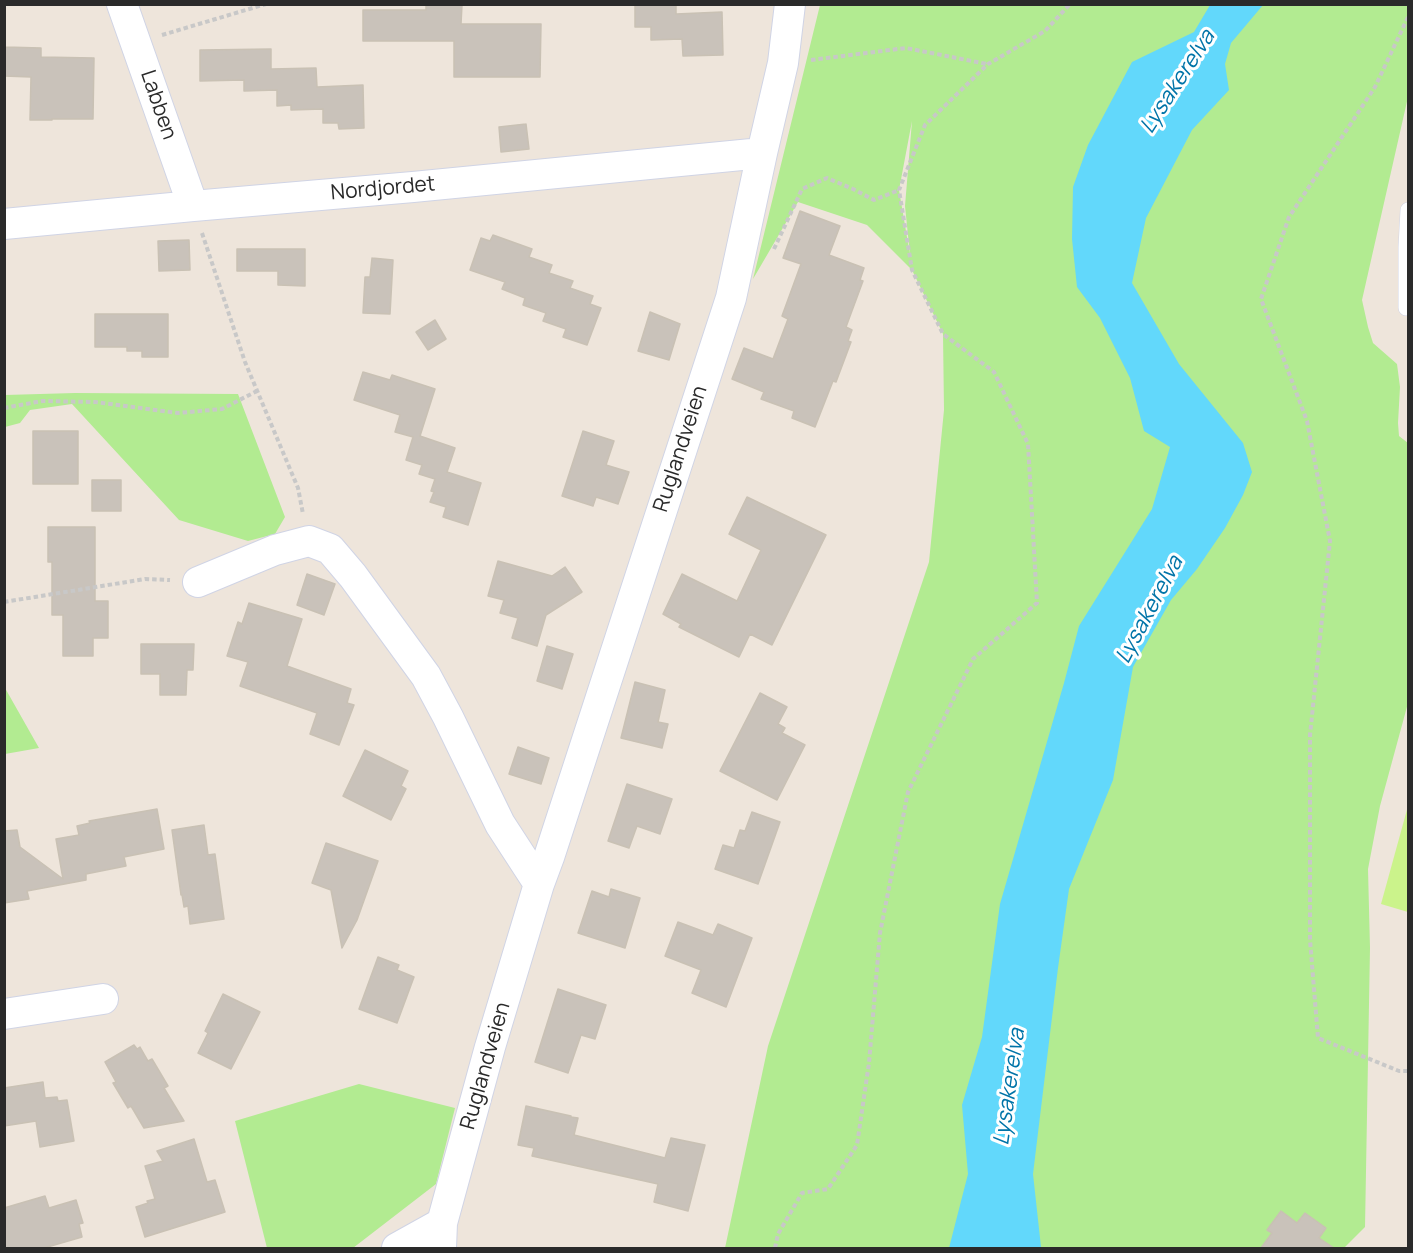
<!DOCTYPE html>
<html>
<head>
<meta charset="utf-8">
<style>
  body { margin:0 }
  #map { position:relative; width:1413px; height:1253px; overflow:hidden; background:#eee5db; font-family:Manrope,sans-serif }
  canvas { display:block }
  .frame { position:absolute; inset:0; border:6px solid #2a2a2a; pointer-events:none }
</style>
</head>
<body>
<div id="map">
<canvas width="1413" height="1253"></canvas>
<div class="frame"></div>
</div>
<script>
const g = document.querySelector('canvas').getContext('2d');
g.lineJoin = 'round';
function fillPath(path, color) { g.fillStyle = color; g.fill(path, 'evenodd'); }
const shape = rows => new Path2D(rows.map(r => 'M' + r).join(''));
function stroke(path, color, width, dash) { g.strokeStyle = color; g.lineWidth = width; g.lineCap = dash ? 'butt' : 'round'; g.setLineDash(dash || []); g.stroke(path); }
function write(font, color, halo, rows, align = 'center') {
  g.font = font + ' Manrope,sans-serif'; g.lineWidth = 6; g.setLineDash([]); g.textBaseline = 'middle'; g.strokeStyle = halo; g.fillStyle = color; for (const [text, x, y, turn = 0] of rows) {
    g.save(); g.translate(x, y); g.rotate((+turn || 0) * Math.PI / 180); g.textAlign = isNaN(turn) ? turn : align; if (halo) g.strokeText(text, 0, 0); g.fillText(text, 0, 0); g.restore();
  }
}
fillPath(shape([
  [820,5,1408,5,1408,97,1362,300,1368,327,1373,343,1397,364,1400,387,1398,423,1399,436,1408,443,1408,703,1380,806,1368,869,1370,948,1365,1227,1344,1248,725,1248,768,1046,929,562,944,410,943,334,912,270,867,225,798,202,753,279],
  [912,121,905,206,910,255,899,190],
  [75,393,238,394,285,517,275,534,248,541,179,520,72,404,30,410,20,423,5,427,5,395],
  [4,688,5,688,39,748,5,754],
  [359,1084,455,1108,436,1184,353,1248,267,1248,235,1121]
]), '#b2eb91');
fillPath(shape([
  [1408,806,1408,912,1381,904]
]), '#cbf38b');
fillPath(shape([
  [1210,5,1263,5,1231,43,1225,64,1229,90,1192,130,1146,218,1132,283,1179,364,1243,443,1252,472,1243,495,1225,528,1197,569,1171,600,1133,667,1113,780,1069,889,1058,968,1033,1174,1041,1247,1040,1248,949,1248,968,1174,962,1105,982,1037,1000,904,1064,683,1079,626,1152,509,1170,447,1144,431,1130,378,1100,318,1077,287,1072,239,1073,187,1088,145,1132,62,1194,32]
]), '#62d8fb');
const building = shape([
  [426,4,462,5,461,24,541,24,540,77,454,77,454,41,363,41,363,10,426,10,426,4],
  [635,4,676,4,676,14,722,12,723,55,683,56,682,39,651,40,651,27,635,27,635,4],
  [5,47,41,48,41,57,94,58,93,119,52,119,52,120,30,120,31,77,4,76,5,47],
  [271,49,271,69,316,68,317,87,363,85,364,128,339,129,338,123,323,123,323,109,291,110,291,105,277,106,277,90,244,91,244,80,200,81,200,50,271,49],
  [526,124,529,149,501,152,499,127,526,124],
  [800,211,840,226,829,255,864,268,860,280,863,281,846,327,852,330,848,341,851,342,836,382,833,381,815,427,792,418,794,411,761,399,764,392,732,379,744,348,773,359,788,319,782,316,801,264,783,258,800,211],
  [493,235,532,249,529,257,552,265,549,273,573,281,570,288,593,296,590,304,601,308,587,345,563,337,566,329,543,321,546,313,523,305,525,298,502,289,505,282,470,270,481,238,490,241,493,235],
  [189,240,190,270,159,271,158,241,189,240],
  [237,249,305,249,305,286,278,285,278,271,237,271,237,249],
  [372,258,393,260,390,314,363,313,365,277,370,277,372,258],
  [650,312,680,324,669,360,638,351,650,312],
  [95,314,168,314,168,357,142,357,142,351,127,351,127,347,95,347,95,314],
  [435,320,446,339,428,350,416,332,435,320],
  [363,372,390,380,392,375,435,389,420,436,455,448,447,472,481,483,468,525,443,517,446,507,430,502,434,492,431,491,435,479,419,474,422,465,406,460,413,437,395,432,400,415,354,400,363,372],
  [33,431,78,431,78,484,33,484,33,431],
  [583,431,614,441,606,465,629,472,618,504,596,497,593,506,562,496,583,431],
  [92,480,121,480,121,511,92,511,92,480],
  [747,497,826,535,772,645,750,634,739,657,679,627,681,624,663,614,682,574,737,601,761,550,729,534,747,497],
  [48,527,95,527,95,601,108,601,108,638,93,638,93,656,63,656,63,615,52,615,52,562,48,562,48,527],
  [498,561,552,576,565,567,582,592,546,615,537,646,512,638,518,618,500,613,504,600,488,596,498,561],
  [307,574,335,584,324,615,297,605,307,574],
  [249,603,302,619,287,666,351,689,347,703,354,705,339,745,310,734,317,713,240,686,248,662,227,656,238,622,242,624,249,603],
  [141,644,194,644,193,670,187,670,186,695,160,695,160,674,141,674,141,644],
  [547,646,573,654,562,689,537,681,547,646],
  [635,682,665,690,658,722,668,724,662,748,621,738,635,682],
  [760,693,787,707,778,724,785,728,782,733,805,745,777,800,720,771,760,693],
  [518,747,549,758,541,784,509,774,518,747],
  [365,750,408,771,401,786,406,789,391,820,343,796,365,750],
  [627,784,672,799,660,834,637,826,629,848,608,841,627,784],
  [157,809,164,849,124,857,126,866,86,874,86,880,27,891,29,899,4,903,4,831,17,830,20,847,63,879,56,839,79,835,77,826,90,823,89,821,157,809],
  [752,812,780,822,758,884,715,869,723,845,734,848,740,830,745,831,752,812],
  [204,825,208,855,215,854,224,919,190,924,188,906,184,907,182,895,181,895,172,830,204,825],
  [326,843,378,861,357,920,342,948,331,890,312,883,326,843],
  [611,889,640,898,625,948,578,933,592,891,609,897,611,889],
  [678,922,713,935,718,924,752,938,726,1007,692,993,701,970,665,956,678,922],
  [378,957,399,965,397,970,414,977,397,1023,359,1009,378,957],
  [558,989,606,1005,595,1039,581,1035,568,1073,535,1062,558,989],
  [223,994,260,1012,231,1069,198,1053,208,1033,205,1031,223,994],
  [134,1045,137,1049,140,1047,148,1061,152,1059,168,1086,164,1088,184,1121,144,1128,131,1106,128,1108,113,1083,116,1082,105,1062,134,1045],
  [43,1082,45,1098,57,1097,58,1101,67,1100,74,1141,40,1147,36,1121,4,1126,4,1088,43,1082],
  [526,1106,571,1116,571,1117,578,1118,574,1135,665,1158,671,1138,705,1145,688,1211,654,1202,658,1184,532,1156,534,1148,518,1145,526,1106],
  [194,1139,207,1182,215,1180,225,1212,145,1237,136,1207,148,1203,147,1201,155,1199,145,1166,163,1161,157,1151,194,1139],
  [45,1196,49,1208,76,1200,83,1223,79,1224,82,1237,44,1248,4,1248,4,1208,45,1196],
  [1281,1211,1297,1223,1305,1213,1326,1228,1319,1238,1334,1248,1261,1248,1272,1233,1267,1230,1281,1211]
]);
fillPath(building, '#c9c2ba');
stroke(building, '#c9c1b4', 1.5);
const service = shape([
  [1406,308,1406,247,1408,210]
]);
const minor = shape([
  [122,4,193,206],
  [4,224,193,206,413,187,762,153],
  [198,582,275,550,309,541,330,549,353,576,426,676,448,717,500,824,539,884],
  [4,1014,103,999],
  [397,1248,442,1223],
  [441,1248,442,1223,490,1047,539,884,549,857,731,298,762,153,783,63,790,4]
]);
stroke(service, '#d0d4e5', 16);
stroke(minor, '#d0d4e5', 32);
stroke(shape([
  [1408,17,1375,87,1289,217,1261,299,1307,421,1330,541,1310,735,1310,940,1318,1038,1399,1071,1408,1071],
  [162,35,266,4],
  [811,60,906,48,987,64],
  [202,233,245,362,298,488,303,514],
  [774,249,802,189,827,178,853,189,874,200,899,190],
  [4,408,42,401,95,402,178,413,222,409,257,391],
  [4,602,145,579,170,580],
  [775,1248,778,1234,802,1193,828,1189,857,1145,869,1063,880,933,908,792,973,659,1037,603,1028,444,994,372,943,334,912,270,899,190,925,125,988,64,1045,31,1070,4]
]), '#c8c8c8', 4, [4.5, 3]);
stroke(service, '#fff', 15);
stroke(minor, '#fff', 30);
write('21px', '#2a2a2a', '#fff', [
  ["Labben",158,105,71],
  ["Nordjordet",383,189,-5],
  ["Ruglandveien",681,449,-72],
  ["Ruglandveien",486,1066,-74]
]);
write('italic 22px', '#0074a8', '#fff', [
  ["Lysakerelva",1178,82,-57],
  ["Lysakerelva",1150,610,-62],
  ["Lysakerelva",1010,1087,-82]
]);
</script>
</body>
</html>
